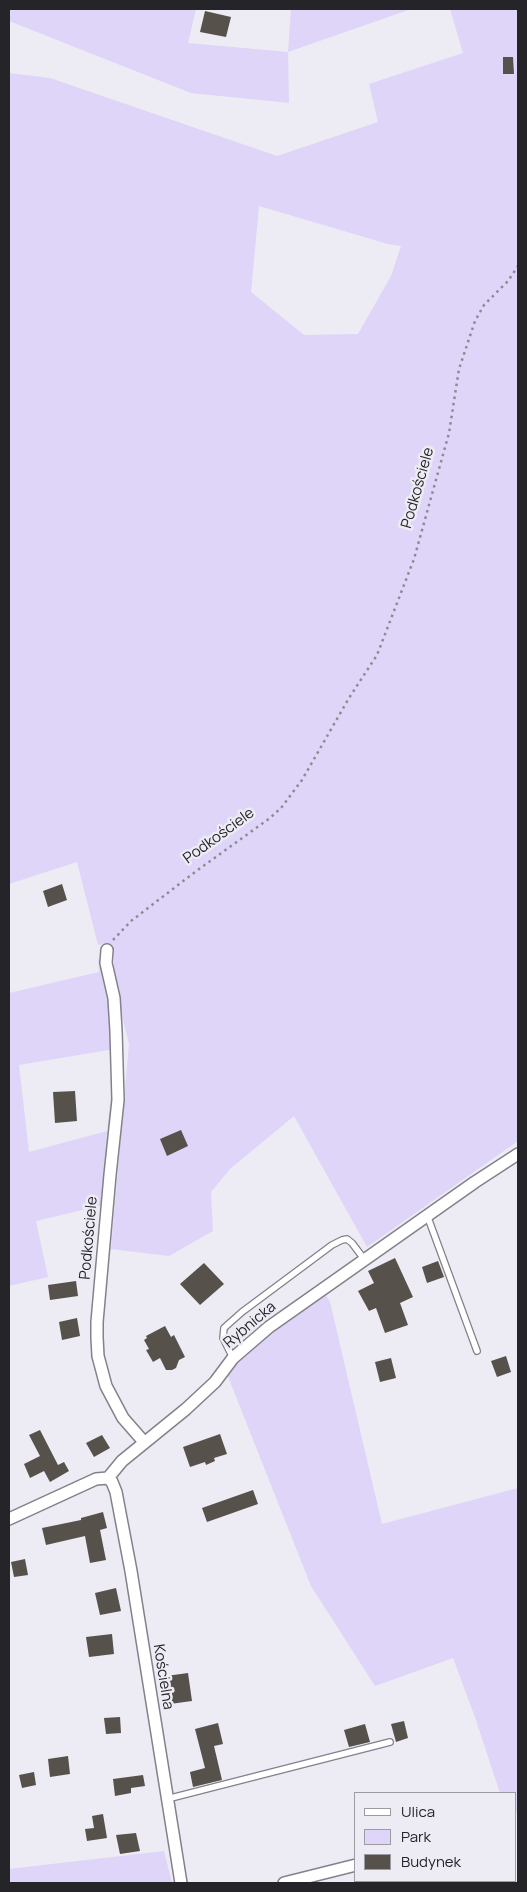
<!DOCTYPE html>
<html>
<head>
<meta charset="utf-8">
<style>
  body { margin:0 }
  #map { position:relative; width:527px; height:1892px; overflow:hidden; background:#edebf4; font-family:Manrope,sans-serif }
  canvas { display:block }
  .frame { position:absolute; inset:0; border:10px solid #252428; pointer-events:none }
  .legend { position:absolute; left:354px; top:1792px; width:162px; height:90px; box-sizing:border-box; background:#edebf4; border:1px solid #9d9ba2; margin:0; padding:6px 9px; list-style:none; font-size:15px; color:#252428 }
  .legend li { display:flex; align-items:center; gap:10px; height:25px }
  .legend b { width:25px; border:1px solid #9d9ba2 }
</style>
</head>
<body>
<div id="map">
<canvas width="527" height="1892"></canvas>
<div class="frame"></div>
<ul class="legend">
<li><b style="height:6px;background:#fff"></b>Ulica</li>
<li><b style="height:14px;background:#ded5f8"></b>Park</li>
<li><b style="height:14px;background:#56514a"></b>Budynek</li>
</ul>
</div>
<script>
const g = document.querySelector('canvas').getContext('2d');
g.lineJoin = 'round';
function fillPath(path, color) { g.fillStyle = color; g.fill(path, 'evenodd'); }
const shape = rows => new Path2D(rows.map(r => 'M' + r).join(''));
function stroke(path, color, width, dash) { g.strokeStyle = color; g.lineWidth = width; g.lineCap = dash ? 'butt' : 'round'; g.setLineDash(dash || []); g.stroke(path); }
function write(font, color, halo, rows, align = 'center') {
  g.font = font + ' Manrope,sans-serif'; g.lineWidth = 5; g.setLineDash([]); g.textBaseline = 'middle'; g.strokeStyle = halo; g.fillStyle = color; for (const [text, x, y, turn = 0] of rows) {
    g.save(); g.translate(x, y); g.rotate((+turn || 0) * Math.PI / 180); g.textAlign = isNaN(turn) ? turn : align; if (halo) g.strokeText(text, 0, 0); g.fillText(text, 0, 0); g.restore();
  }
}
fillPath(shape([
  [9,9,196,9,188,43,288,52,291,9,411,9,288,52,289,103,191,93,9,21],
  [450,9,518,9,518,1141,367,1247,294,1116,230,1169,211,1192,213,1231,169,1256,111,1249,129,1044,114,984,114,954,106,944,98,945,77,862,9,884,9,73,50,78,277,156,378,122,369,84,463,53],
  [259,206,388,244,401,246,391,276,358,334,304,335,251,292],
  [98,958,103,967,112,1002,115,1049,19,1065,29,1152,107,1131,112,1087,114,1102,103,1205,36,1221,48,1277,9,1286,9,993,99,972],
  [323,1291,330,1302,382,1524,518,1488,518,1811,516,1812,516,1793,500,1793,476,1720,453,1658,375,1686,311,1586,227,1374,236,1360],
  [164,1851,172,1883,9,1883,9,1869]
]), '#ded5f8');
fillPath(shape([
  [205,11,231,17,226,37,200,32],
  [503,57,513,57,514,74,503,74],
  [62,884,67,900,48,907,43,891],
  [75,1091,77,1121,55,1123,53,1092],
  [181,1130,188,1146,167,1156,160,1139],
  [395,1258,413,1297,400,1303,408,1325,385,1333,376,1308,369,1311,358,1291,374,1283,368,1271],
  [438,1261,444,1277,427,1283,422,1267],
  [204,1263,224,1284,200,1305,180,1284],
  [76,1281,78,1296,50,1300,48,1285],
  [77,1318,80,1336,62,1340,59,1322],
  [165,1326,171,1337,174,1335,185,1357,179,1360,176,1368,172,1370,166,1370,160,1358,153,1362,146,1350,149,1349,144,1340,147,1338,146,1336],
  [506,1356,511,1372,497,1377,491,1361],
  [391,1358,396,1378,380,1382,375,1362],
  [40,1430,58,1465,64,1462,69,1471,50,1482,44,1471,30,1478,24,1464,40,1456,29,1435],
  [220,1434,227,1454,214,1458,215,1461,206,1465,205,1462,190,1467,183,1447],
  [102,1435,110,1448,94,1457,86,1443],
  [253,1490,258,1504,207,1522,202,1508],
  [103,1512,107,1528,100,1530,106,1560,90,1563,85,1536,46,1545,42,1528,81,1520,81,1518],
  [25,1559,28,1575,14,1577,11,1562],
  [116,1588,121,1611,100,1615,95,1593],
  [112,1634,114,1654,89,1657,86,1637],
  [188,1673,192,1701,170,1704,166,1676],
  [120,1717,121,1733,106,1734,104,1718],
  [404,1721,408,1738,396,1742,391,1724],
  [218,1723,223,1744,214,1746,222,1780,193,1787,190,1772,205,1768,195,1729],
  [365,1724,370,1742,349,1747,344,1730],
  [68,1756,70,1774,50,1777,48,1759],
  [34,1772,36,1785,22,1788,19,1775],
  [143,1775,145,1786,131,1788,131,1793,115,1796,113,1779],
  [103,1814,107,1838,87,1841,85,1829,94,1828,92,1816],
  [136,1833,140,1851,120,1854,116,1835]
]), '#56514a');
const lane = shape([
  [427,1215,477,1351],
  [233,1358,223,1338,224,1328,242,1312,332,1245,342,1240,347,1239,352,1243,364,1259],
  [167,1799,390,1742]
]);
const street = shape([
  [107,950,106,963,114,998,116,1031,118,1100,110,1175,97,1322,97,1338,98,1356,106,1386,123,1418,144,1442],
  [108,1478,122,1461,186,1409,215,1382,233,1358,269,1327,475,1182,518,1154],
  [108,1478,112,1482,116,1492,131,1571,181,1883],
  [9,1519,96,1479,108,1478],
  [284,1883,356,1865]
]);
stroke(lane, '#838189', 8);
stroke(street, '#838189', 14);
stroke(shape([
  [113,940,131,921,195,872,270,818,281,808,302,780,349,698,377,655,414,559,449,433,459,369,475,321,484,305,508,281,518,266]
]), '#8d8b92', 2.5, [2.5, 4]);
stroke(lane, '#fff', 5.5);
stroke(street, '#fff', 11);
write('15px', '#252428', '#edebf4', [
  ["Podkościele",418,488,-74],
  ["Podkościele",219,836,-36],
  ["Podkościele",89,1238,-85],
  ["Rybnicka",250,1325,-40],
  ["Kościelna",163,1677,81]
]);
</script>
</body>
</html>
